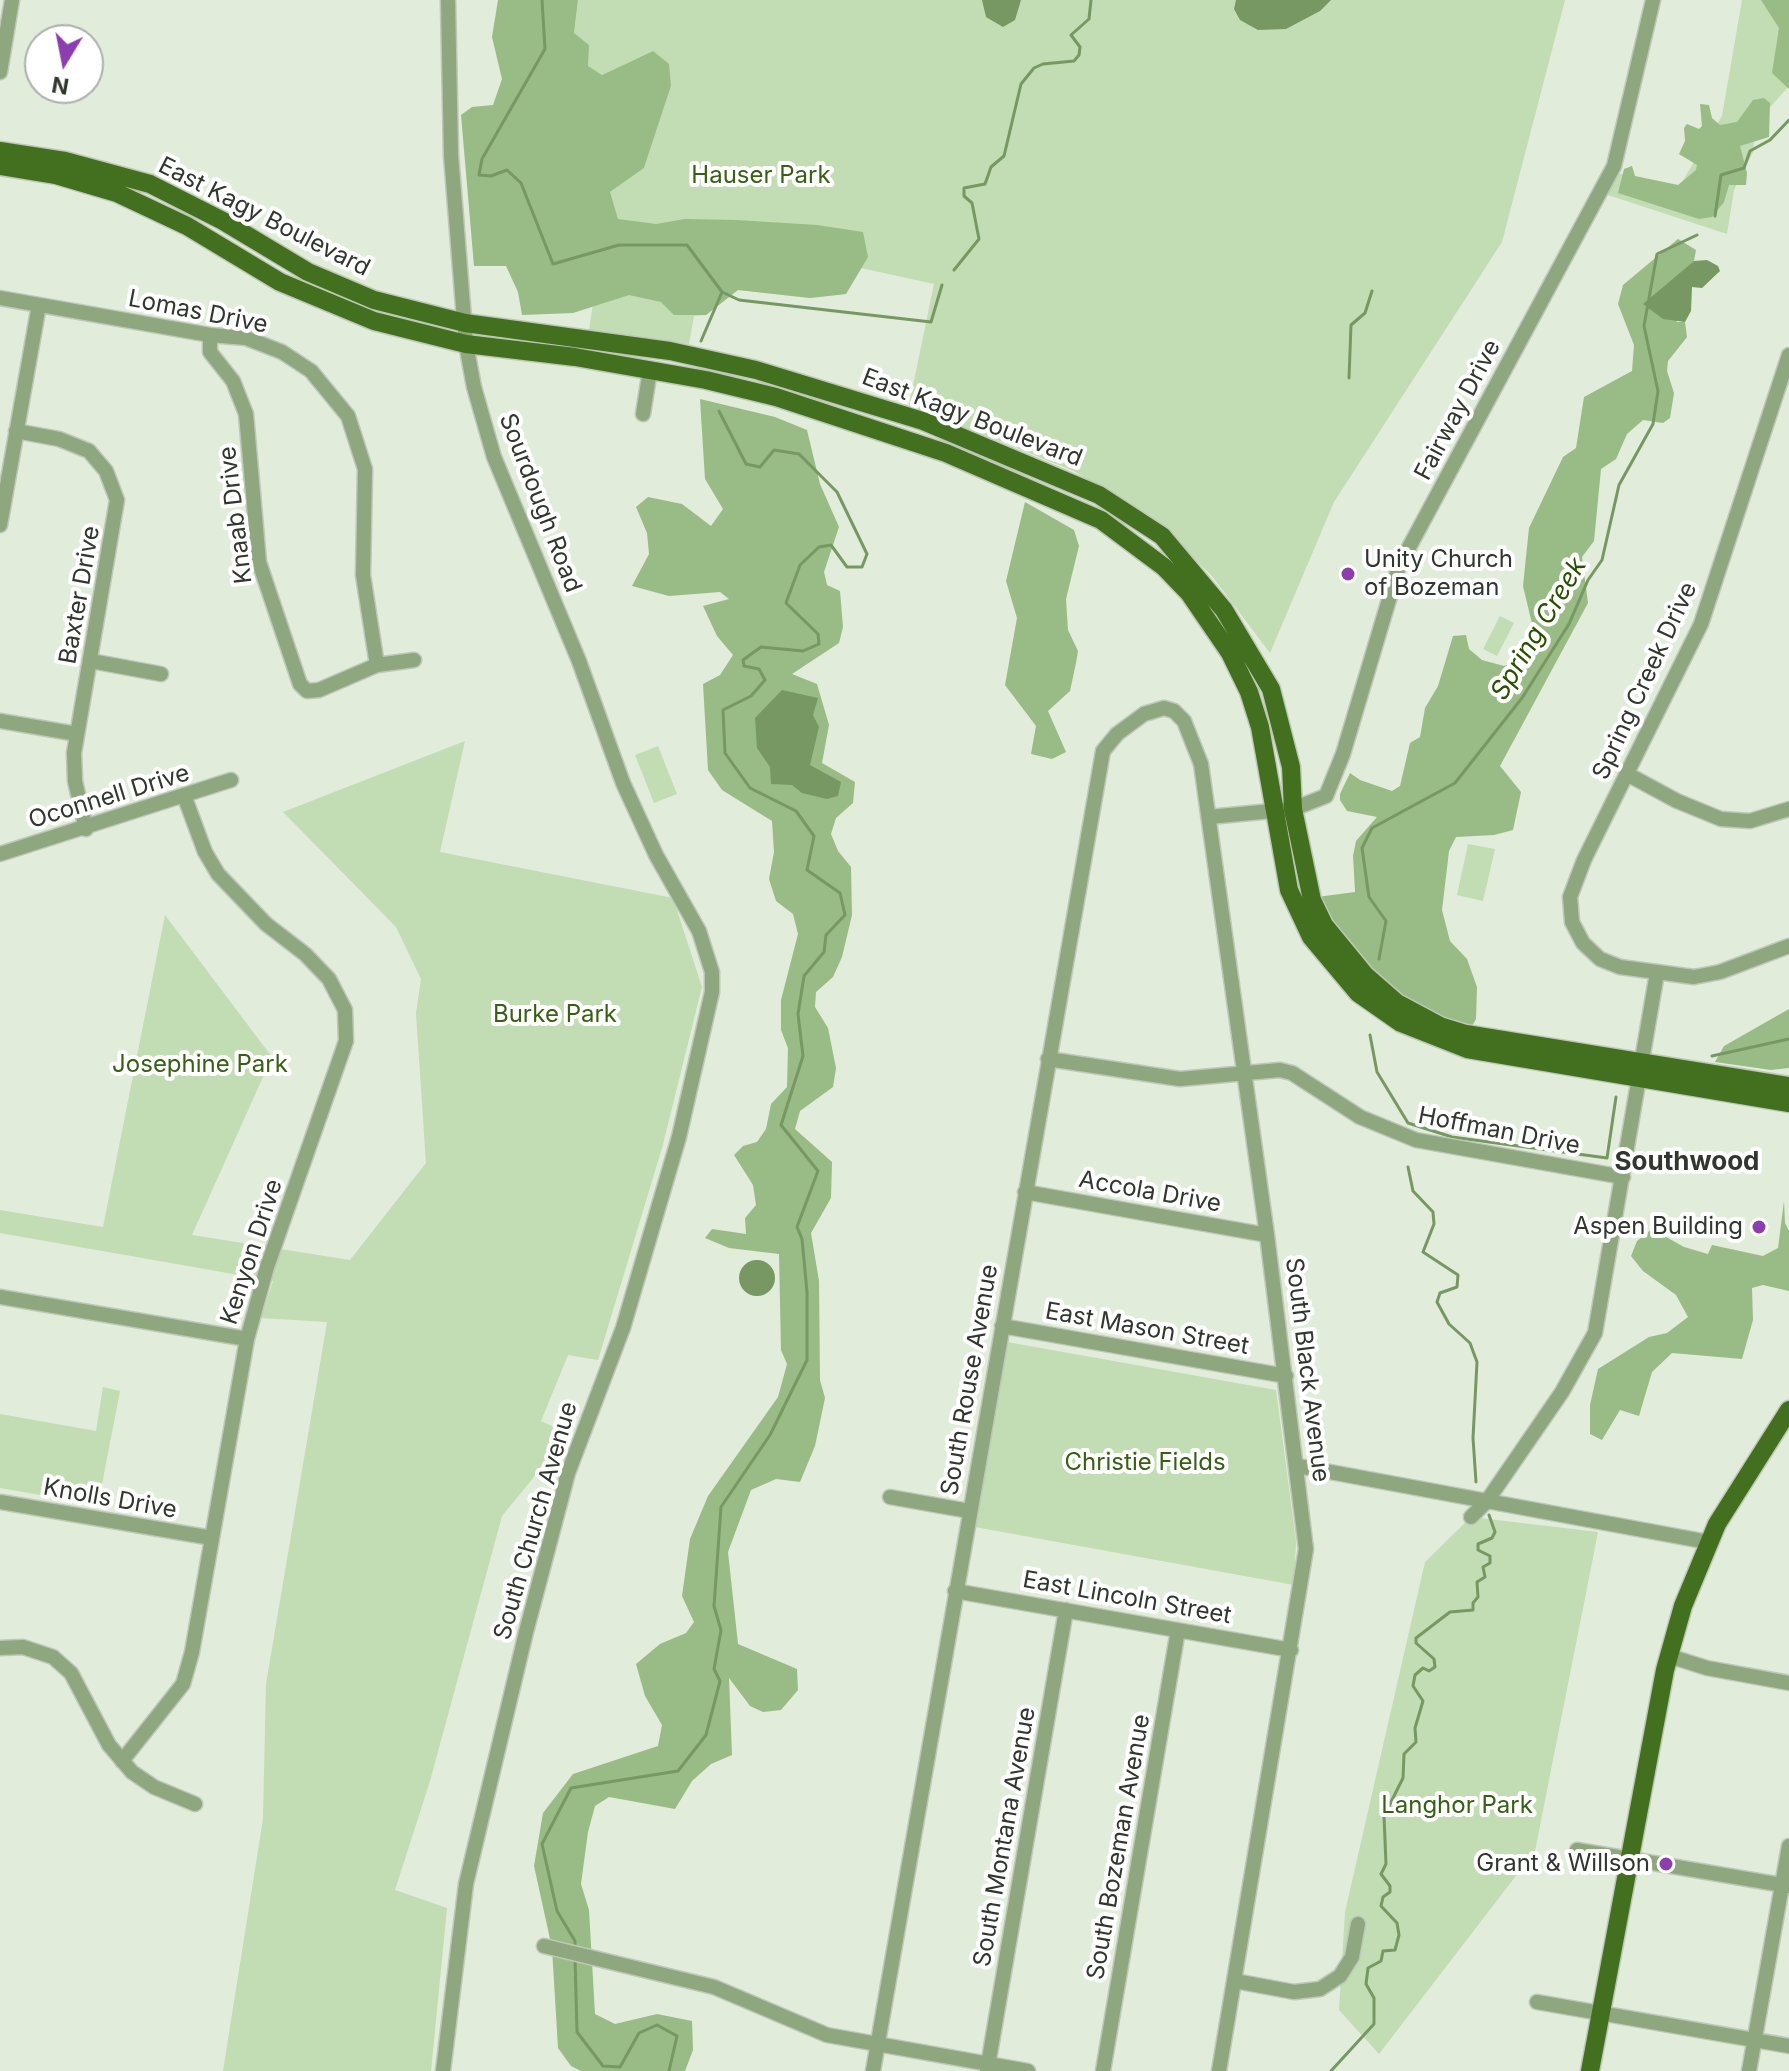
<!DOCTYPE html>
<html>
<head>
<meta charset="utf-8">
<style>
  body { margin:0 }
  #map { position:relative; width:1789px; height:2071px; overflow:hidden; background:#e1ecda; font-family:Inter,sans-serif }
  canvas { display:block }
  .north { position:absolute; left:24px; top:24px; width:80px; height:80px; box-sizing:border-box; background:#fff; border:2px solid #adafac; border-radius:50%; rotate:190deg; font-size:22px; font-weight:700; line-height:32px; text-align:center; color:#31362f }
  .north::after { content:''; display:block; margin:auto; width:28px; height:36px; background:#8c3dae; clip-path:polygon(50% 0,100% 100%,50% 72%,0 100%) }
</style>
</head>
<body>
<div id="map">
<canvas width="1789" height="2071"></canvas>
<div class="north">N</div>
</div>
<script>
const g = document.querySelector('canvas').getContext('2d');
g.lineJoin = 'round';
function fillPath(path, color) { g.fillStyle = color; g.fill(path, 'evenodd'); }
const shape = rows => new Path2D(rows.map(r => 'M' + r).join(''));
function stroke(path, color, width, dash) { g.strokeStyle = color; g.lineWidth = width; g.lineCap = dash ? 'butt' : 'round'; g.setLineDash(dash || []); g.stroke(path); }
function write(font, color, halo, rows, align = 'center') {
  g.font = font + ' Inter,sans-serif'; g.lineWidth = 8; g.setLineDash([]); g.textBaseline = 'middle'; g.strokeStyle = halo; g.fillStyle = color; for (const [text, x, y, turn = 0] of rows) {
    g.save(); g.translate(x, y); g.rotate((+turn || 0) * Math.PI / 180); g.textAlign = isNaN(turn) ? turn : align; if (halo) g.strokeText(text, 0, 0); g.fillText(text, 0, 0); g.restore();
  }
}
fillPath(shape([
  [578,0,1565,0,1502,242,1334,502,1270,653,1212,576,1155,520,1074,471,909,405,934,284,861,268,846,294,810,298,738,290,706,315,694,316,689,344,589,330,610,192,644,168,671,86,653,51,602,75,587,66,574,33],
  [1742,0,1789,0,1789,86,1756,123,1753,152,1734,190,1727,234,1605,194,1616,173,1679,187,1722,116],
  [1500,616,1514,623,1497,656,1483,649],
  [465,741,440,852,673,898,702,987,662,1148,598,1360,568,1355,541,1421,569,1434,502,1516,430,1781,395,1890,447,1908,431,2071,223,2071,263,1819,266,1684,327,1322,261,1318,273,1281,0,1233,0,1210,103,1227,165,915,272,1057,192,1235,350,1260,426,1163,416,1013,421,979,396,927,283,812],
  [658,746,677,794,654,803,635,755],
  [1468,844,1495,849,1483,901,1457,895],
  [1007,1342,1276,1390,1296,1541,1294,1585,975,1527],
  [103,1387,120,1391,98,1505,0,1488,0,1414,96,1431],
  [1471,1517,1598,1532,1535,1851,1379,2054,1339,2010,1345,1912,1425,1562]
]), '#c2dcb4');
fillPath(shape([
  [498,0,578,0,574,33,589,45,588,66,602,75,653,51,669,64,671,86,644,168,610,192,618,219,656,224,685,219,736,220,817,225,863,232,868,257,846,294,810,298,738,290,706,315,674,315,661,302,629,295,573,313,522,315,518,292,506,266,474,266,461,115,472,107,493,105,502,79,492,37],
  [1761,0,1789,0,1789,89,1772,73,1779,28],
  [1764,98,1770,103,1769,137,1740,146,1747,173,1746,185,1729,185,1724,202,1712,217,1699,219,1618,193,1624,169,1632,166,1635,176,1678,185,1696,170,1697,165,1679,154,1685,141,1684,128,1687,124,1699,129,1702,126,1700,104,1709,105,1712,118,1720,125,1737,122,1753,100],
  [1678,239,1696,250,1694,261,1664,289,1677,322,1685,322,1687,337,1668,361,1667,371,1674,393,1670,418,1663,423,1643,420,1627,434,1616,459,1601,469,1594,541,1582,557,1588,603,1500,766,1521,792,1513,830,1494,835,1456,837,1449,851,1442,910,1450,941,1467,959,1477,987,1476,1019,1471,1028,1424,1014,1369,973,1335,932,1317,897,1355,892,1353,856,1356,841,1377,817,1347,811,1340,800,1340,794,1350,773,1360,780,1392,791,1400,786,1410,743,1420,737,1425,708,1438,686,1453,636,1466,635,1469,649,1482,660,1504,666,1511,664,1529,647,1534,632,1523,586,1529,528,1563,457,1576,448,1584,397,1632,371,1634,345,1618,304,1623,285],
  [700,399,775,417,807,430,820,484,839,527,824,572,827,585,840,591,843,627,839,643,792,674,817,684,829,725,822,763,855,782,853,803,836,818,831,834,838,851,851,867,852,915,842,957,833,977,816,992,815,1007,828,1028,836,1068,833,1087,800,1111,795,1129,832,1162,831,1198,811,1233,819,1281,820,1380,825,1398,815,1446,800,1482,776,1479,751,1490,728,1552,738,1644,797,1669,798,1690,781,1710,763,1712,750,1706,729,1678,732,1755,711,1764,692,1781,675,1809,609,1797,595,1806,588,1832,581,1884,589,1910,595,2014,615,2024,657,2014,692,2021,693,2050,685,2071,581,2071,571,2066,558,2048,552,1948,534,1866,543,1813,573,1774,658,1746,662,1725,645,1696,636,1664,660,1644,686,1633,694,1622,682,1596,690,1539,708,1496,778,1397,787,1364,781,1350,779,1254,729,1248,705,1238,712,1229,746,1234,745,1218,756,1205,753,1185,734,1155,743,1146,757,1142,766,1129,771,1104,787,1087,788,1048,781,1030,781,1000,798,934,793,914,776,901,769,879,774,852,772,821,722,790,708,770,703,684,720,675,733,655,717,636,703,606,729,599,720,592,669,596,632,586,649,554,647,533,636,507,648,497,682,504,711,526,723,509,705,479],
  [1025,502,1074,530,1079,546,1066,599,1068,630,1078,651,1076,663,1070,691,1048,711,1066,752,1052,759,1031,754,1036,726,1005,685,1017,618,1006,581],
  [1789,1009,1789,1068,1771,1070,1715,1062,1724,1046],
  [1784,1201,1785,1223,1789,1231,1789,1291,1763,1285,1752,1288,1753,1320,1742,1359,1672,1353,1652,1372,1639,1416,1620,1410,1602,1440,1590,1434,1590,1405,1598,1369,1649,1337,1667,1333,1688,1317,1676,1295,1643,1271,1631,1256,1637,1241,1652,1229,1684,1247,1708,1254,1712,1245,1763,1256,1778,1248]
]), '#99bb85');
fillPath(shape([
  [982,0,1021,0,1015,20,1003,27,986,17],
  [1236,0,1331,0,1320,11,1286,29,1258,30,1240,20,1234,9],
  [1707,260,1718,266,1720,271,1702,288,1692,287,1691,311,1685,322,1663,319,1643,304,1694,261],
  [782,690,818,698,813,715,819,727,810,765,841,782,838,796,827,799,802,793,792,785,771,784,770,767,757,748,755,718],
  '739 1278a18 18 0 1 1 36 0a18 18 0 1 1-36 0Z'
]), '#779763');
stroke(shape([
  [542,0,545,49,482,159,479,175,491,176,507,170,521,183,553,264,619,245,687,245,722,292,739,300,931,322,942,285],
  [1715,216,1721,175,1744,168,1750,151,1770,140,1789,120],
  [954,270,979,239,972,203,964,196,964,188,985,184,991,167,1004,156,1021,84,1034,68,1043,64,1074,61,1079,55,1080,47,1071,35,1089,19,1091,0],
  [701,341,722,292],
  [1349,378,1351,325,1365,313,1372,291],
  [1379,959,1386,921,1369,897,1362,848,1372,828,1455,783,1522,698,1569,624,1588,580,1602,560,1619,485,1653,424,1658,391,1644,326,1657,254,1697,235],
  [1370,1035,1377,1072,1408,1123,1452,1137,1607,1158,1616,1097],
  [1712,1056,1789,1039],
  [1408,1167,1413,1191,1433,1212,1434,1224,1423,1252,1458,1275,1457,1287,1440,1293,1437,1302,1449,1324,1470,1343,1477,1362,1473,1438,1476,1482],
  [575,1949,575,1941,557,1911,542,1844,571,1788,678,1771,706,1735,720,1681,714,1669,721,1630,714,1606,721,1507,770,1435,807,1360,807,1292,802,1239,797,1227,818,1171,781,1125,803,1056,798,1014,804,976,824,952,826,935,845,915,840,893,807,870,814,836,796,811,750,788,725,753,723,710,751,696,765,680,759,669,744,666,743,660,761,647,803,651,819,644,818,634,786,603,800,565,819,547,831,545,847,567,862,567,867,554,837,492,799,454,774,450,760,467,746,464,719,411],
  [575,1957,577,2032,603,2066,620,2067,639,2033,657,2025,677,2036,669,2071],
  [1331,2071,1374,2024,1374,1998,1366,1984,1368,1968,1381,1961,1383,1951,1395,1950,1399,1935,1397,1923,1381,1906,1383,1897,1390,1892,1390,1886,1381,1874,1386,1864,1384,1816,1403,1778,1404,1754,1416,1742,1415,1728,1423,1701,1413,1686,1415,1675,1423,1668,1429,1671,1435,1667,1434,1659,1416,1643,1416,1638,1450,1612,1473,1610,1473,1603,1478,1597,1477,1582,1485,1577,1483,1567,1490,1563,1490,1556,1478,1550,1478,1544,1492,1538,1495,1532,1489,1515]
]), '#779763', 3);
const minor = shape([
  [0,72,12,0],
  [0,298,210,335,246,338,282,352,311,371,348,416,365,469,363,575,377,665],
  [210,335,210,352,233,381,246,414,259,562,300,684,307,691,319,690,377,665,414,660],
  [1789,355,1701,624,1584,860,1570,897,1572,922,1583,943,1600,959,1620,967,1694,977,1720,972,1789,946],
  [643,414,650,370],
  [16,431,59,439,89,451,106,471,117,500,74,753,75,781,86,829],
  [0,525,39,305],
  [91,661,161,674],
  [0,721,77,734],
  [1627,774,1677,801,1721,819,1750,821,1789,809],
  [1209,817,1293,809,1326,796,1343,754,1399,566,1614,166,1653,0],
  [0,854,231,780],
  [1048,1059,1180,1079,1280,1070,1292,1073,1360,1117,1416,1140,1623,1177],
  [1025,1192,1267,1235],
  [0,1297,247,1339],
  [1002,1326,1286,1376],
  [1298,1466,1708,1542],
  [890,1497,969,1511],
  [0,1502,212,1538],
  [1471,1517,1487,1501,1562,1392,1595,1333,1657,973],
  [955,1591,1291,1650],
  [0,1648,23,1647,53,1657,71,1673,109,1745,132,1772,154,1787,195,1804],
  [1669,1656,1707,1668,1789,1683],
  [122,1761,183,1684,192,1652,247,1339,267,1267,346,1041,345,1010,329,979,305,954,266,924,218,874,205,852,185,798],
  [1577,1850,1789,1886],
  [544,1946,714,1987,827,2035,1028,2071],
  [1235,1981,1294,1992,1320,1989,1340,1976,1352,1957,1358,1924],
  [1537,2002,1789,2046],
  [443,2071,466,1884,526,1632,568,1473,623,1328,679,1137,712,992,712,972,699,931,656,855,623,783,579,661,494,457,474,387,466,344,451,155,448,0],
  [873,2071,1103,751,1117,734,1144,714,1164,708,1174,711,1184,721,1201,764,1267,1235,1306,1549,1219,2071],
  [987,2071,1066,1610],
  [1103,2071,1178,1630],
  [1749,2071,1789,1846]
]);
const major = shape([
  [0,151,65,161,150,184,223,221,308,272,374,300,465,323,670,351,756,370,923,421,1099,495,1162,536,1224,610,1271,689,1291,767,1293,809,1312,900,1324,925,1365,975,1397,1003,1440,1026,1466,1034,1789,1086],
  [0,166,56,175,117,193,187,226,280,282,374,321,466,344,575,357,706,380,776,397,946,453,1101,520,1164,567,1189,593,1230,653,1249,692,1260,727,1289,890,1311,937,1358,993,1401,1023,1467,1049,1789,1103],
  [1590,2071,1665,1670,1683,1606,1717,1524,1789,1410]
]);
stroke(minor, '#bec8b8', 17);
stroke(major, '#bec8b8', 21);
stroke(minor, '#8ea77f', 14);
stroke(major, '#43701e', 18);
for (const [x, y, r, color] of [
  [1348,574,8,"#8c3dae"],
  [1759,1227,8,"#8c3dae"],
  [1666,1864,8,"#8c3dae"]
]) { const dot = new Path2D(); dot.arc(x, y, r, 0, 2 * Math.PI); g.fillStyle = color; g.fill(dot); stroke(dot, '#fff', 3); }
write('24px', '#386015', '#fff', [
  ["Hauser Park",761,176],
  ["Burke Park",555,1015],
  ["Josephine Park",200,1065],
  ["Christie Fields",1145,1463],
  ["Langhor Park",1457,1806]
]);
write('24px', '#31362f', '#fff', [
  ["East Kagy Boulevard",264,217,27],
  ["Lomas Drive",198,312,11],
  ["Fairway Drive",1458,410,-62],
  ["East Kagy Boulevard",972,418,21],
  ["Sourdough Road",540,503,69],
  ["Knaab Drive",236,515,-97],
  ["Baxter Drive",80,595,-80],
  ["Spring Creek Drive",1645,681,-65],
  ["Oconnell Drive",109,797,-17],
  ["Hoffman Drive",1499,1131,11],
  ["Accola Drive",1150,1192,10],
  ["Kenyon Drive",252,1252,-72],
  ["East Mason Street",1147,1329,10],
  ["South Black Avenue",1307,1370,83],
  ["South Rouse Avenue",970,1380,-80],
  ["Knolls Drive",110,1499,10],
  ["South Church Avenue",536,1521,-74],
  ["East Lincoln Street",1127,1598,10],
  ["South Montana Avenue",1005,1837,-80],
  ["South Bozeman Avenue",1119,1847,-80]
]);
write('24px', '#31362f', '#fff', [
  ["Unity Church",1364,560,"left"],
  ["of Bozeman",1364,588,"left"],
  ["Aspen Building",1743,1227],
  ["Grant & Willson",1650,1864]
], 'right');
write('italic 26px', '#285000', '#fff', [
  ["Spring Creek",1539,629,-59]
]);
write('bold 26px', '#31362f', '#fff', [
  ["Southwood",1687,1162]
]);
</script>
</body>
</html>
